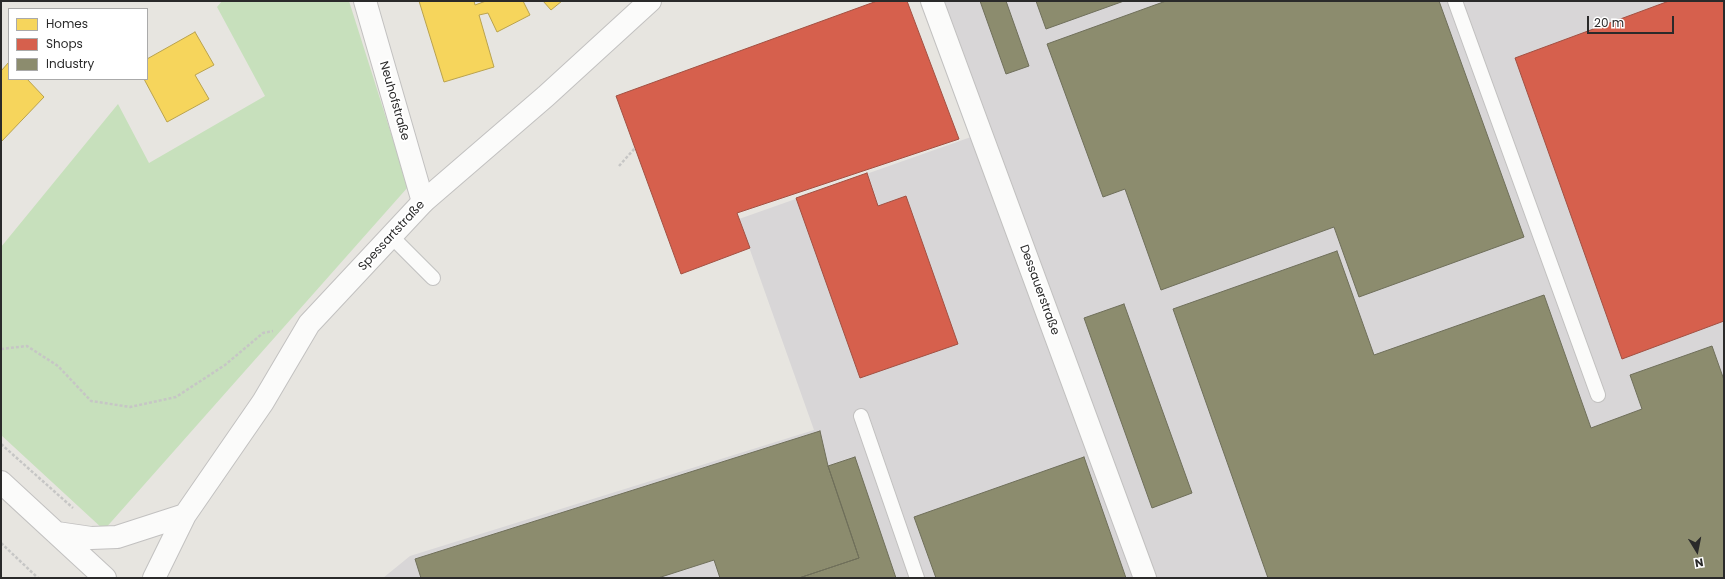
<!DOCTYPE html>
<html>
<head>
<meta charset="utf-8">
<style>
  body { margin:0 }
  #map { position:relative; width:1725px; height:579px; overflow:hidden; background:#e7e5e0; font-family:Poppins,sans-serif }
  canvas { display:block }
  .frame { position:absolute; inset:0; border:2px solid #2a2a2a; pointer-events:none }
  .legend { position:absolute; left:8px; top:8px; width:140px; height:72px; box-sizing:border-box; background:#fff; border:1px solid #aaa; margin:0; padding:5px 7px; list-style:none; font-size:12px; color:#2a2a2a }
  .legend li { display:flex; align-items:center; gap:8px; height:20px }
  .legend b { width:20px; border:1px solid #aaa }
  .north { position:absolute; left:1677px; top:531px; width:40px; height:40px; -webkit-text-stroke:3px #fff; paint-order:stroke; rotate:170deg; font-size:11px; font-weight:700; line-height:16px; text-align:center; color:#2a2a2a }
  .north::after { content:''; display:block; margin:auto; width:14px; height:18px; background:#2a2a2a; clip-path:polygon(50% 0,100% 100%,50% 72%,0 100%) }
  .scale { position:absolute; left:1587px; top:16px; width:87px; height:18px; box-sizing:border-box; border:2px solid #2a2a2a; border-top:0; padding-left:5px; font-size:12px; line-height:14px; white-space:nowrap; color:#2a2a2a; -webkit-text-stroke:3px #fff; paint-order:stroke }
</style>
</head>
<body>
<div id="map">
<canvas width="1725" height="579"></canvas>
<div class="frame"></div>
<ul class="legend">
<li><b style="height:11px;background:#f6d55c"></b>Homes</li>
<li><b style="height:11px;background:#d6604d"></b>Shops</li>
<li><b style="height:11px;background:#8c8c6e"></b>Industry</li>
</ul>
<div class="north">N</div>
<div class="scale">20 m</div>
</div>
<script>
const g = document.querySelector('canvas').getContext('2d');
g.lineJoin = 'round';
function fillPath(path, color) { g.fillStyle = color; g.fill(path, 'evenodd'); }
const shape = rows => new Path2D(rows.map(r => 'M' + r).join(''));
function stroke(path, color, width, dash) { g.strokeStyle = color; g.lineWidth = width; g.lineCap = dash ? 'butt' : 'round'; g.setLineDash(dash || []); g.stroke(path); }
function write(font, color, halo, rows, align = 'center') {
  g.font = font + ' Poppins,sans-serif'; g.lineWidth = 4; g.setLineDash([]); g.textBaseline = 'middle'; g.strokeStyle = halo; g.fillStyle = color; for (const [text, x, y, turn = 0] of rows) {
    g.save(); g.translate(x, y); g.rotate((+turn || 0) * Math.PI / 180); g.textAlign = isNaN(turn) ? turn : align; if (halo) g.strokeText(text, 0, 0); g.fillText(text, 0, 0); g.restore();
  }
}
fillPath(shape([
  [920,1,1724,1,1724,578,383,578,410,556,814,430,739,219,971,137]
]), '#d8d6d7');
fillPath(shape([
  [222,1,349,1,408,187,104,530,1,435,1,247,118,104,149,163,265,96,217,7]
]), '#c7e0bc');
const homes = shape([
  [419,1,474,1,475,5,486,1,523,1,530,15,497,32,488,13,479,15,494,67,444,82,419,1],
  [543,1,562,1,551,10,543,1],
  [195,32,214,65,195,75,209,99,167,122,144,79,147,79,147,59,195,32],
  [9,62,9,79,27,79,44,97,1,142,1,71,9,62]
]);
fillPath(homes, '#f6d55c');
stroke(homes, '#b9a24d', 1);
const shops = shape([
  [877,1,907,1,959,139,737,213,750,248,681,274,616,96,877,1],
  [1669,1,1724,1,1724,321,1622,359,1515,58,1669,1],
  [867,173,878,206,906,196,958,344,860,378,796,198,867,173]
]);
fillPath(shops, '#d6604d');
stroke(shops, '#a25042', 1);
const industry = shape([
  [980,1,1006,1,1029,66,1006,74,980,1],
  [1036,1,1124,1,1046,29,1036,1],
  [1166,1,1439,1,1524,237,1359,297,1334,227,1161,290,1125,189,1103,197,1047,44,1166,1],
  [1337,251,1374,355,1544,295,1591,428,1642,409,1630,375,1712,346,1724,380,1724,578,1268,578,1173,309,1337,251],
  [1124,304,1192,493,1152,508,1084,318,1124,304],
  [820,431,828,466,859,558,799,578,720,578,714,560,658,578,421,578,415,559,820,431],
  [855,457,896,578,799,578,859,558,828,466,855,457],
  [1084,457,1126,578,936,578,914,517,1084,457]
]);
fillPath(industry, '#8c8c6e');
stroke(industry, '#6f6f5a', 1);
const lane = shape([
  [1455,1,1598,395],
  [391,236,433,278],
  [861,416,917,578]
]);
const street = shape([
  [365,1,423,202],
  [932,1,1145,578]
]);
const secondary = shape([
  [1,482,105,578],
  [57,533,91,538,117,537,185,515],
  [154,578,185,515,263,402,309,324,423,202,546,96,650,1]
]);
stroke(lane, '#c2c1c0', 16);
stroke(street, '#c2c1c0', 24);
stroke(secondary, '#c2c1c0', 24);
stroke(shape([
  [619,166,635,148],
  [1,349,27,346,58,366,91,401,130,407,176,397,225,365,263,333,273,331],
  [1,444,73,508],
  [1,543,38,578]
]), '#c6c6c5', 2.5, [3, 2]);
stroke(lane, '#fbfbfa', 14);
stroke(street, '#fbfbfa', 22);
stroke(secondary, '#fbfbfa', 22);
write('12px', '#2a2a2a', '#fff', [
  ["Neuhofstraße",394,101,74],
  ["Spessartstraße",392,236,-47],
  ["Dessauerstraße",1039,290,70]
]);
</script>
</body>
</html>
